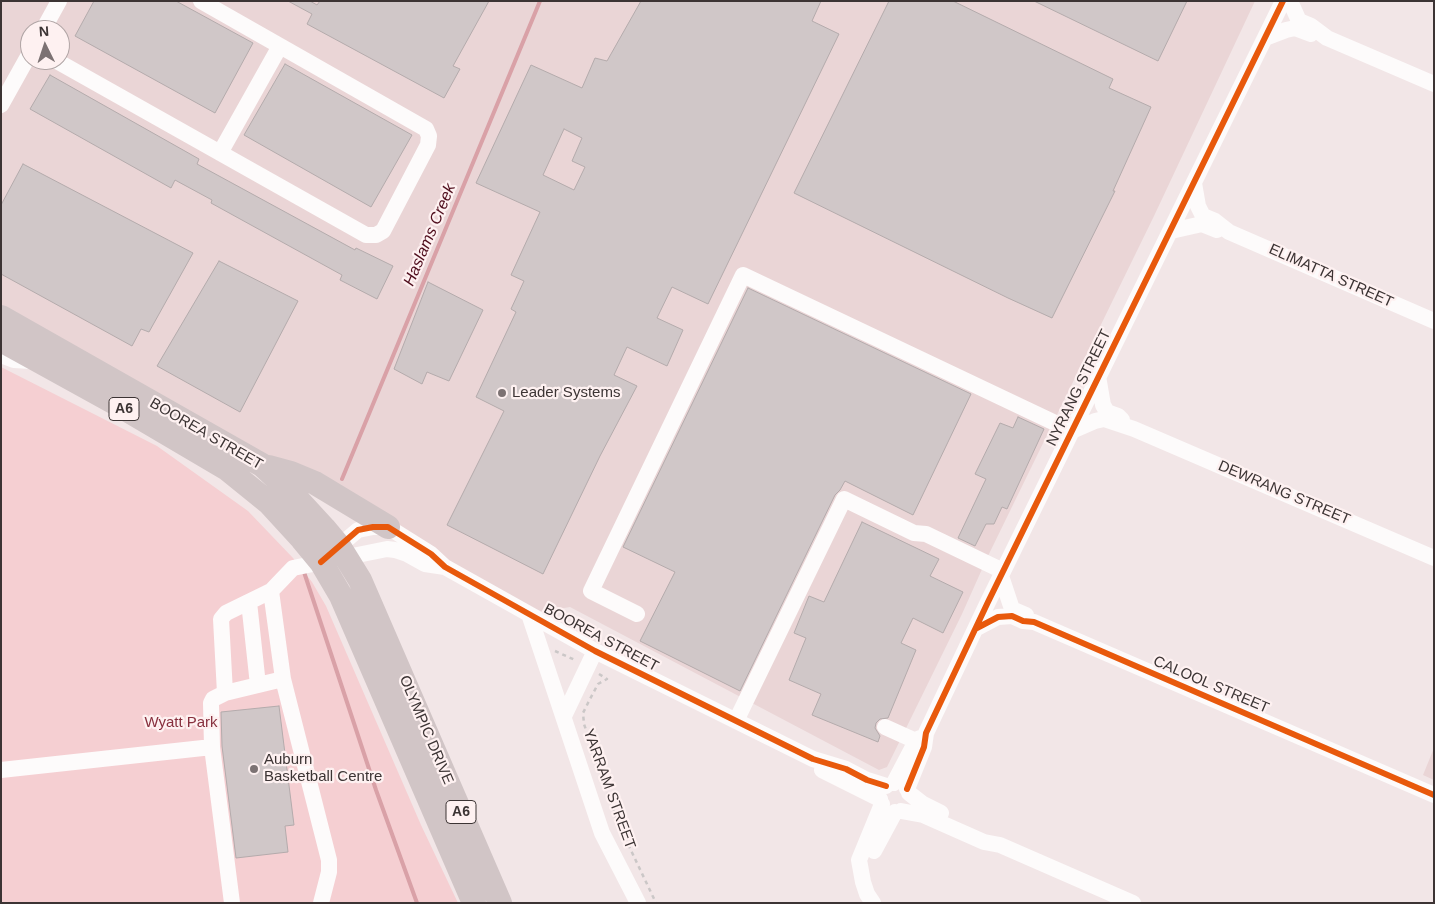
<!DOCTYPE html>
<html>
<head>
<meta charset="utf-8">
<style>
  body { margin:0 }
  #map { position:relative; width:1435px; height:904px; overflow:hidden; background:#f2e6e7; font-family:Arial,sans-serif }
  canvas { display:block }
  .frame { position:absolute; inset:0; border:2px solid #3c3434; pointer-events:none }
  .north { position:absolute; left:20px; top:20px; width:50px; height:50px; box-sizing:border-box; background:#fef1f1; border:1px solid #b0a5a5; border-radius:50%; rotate:356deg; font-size:14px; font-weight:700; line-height:20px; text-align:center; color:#3c3434 }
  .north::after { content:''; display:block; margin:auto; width:18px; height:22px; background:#7c7273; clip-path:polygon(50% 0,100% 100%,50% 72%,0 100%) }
</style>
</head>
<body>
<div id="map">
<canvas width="1435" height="904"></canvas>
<div class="frame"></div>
<div class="north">N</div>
</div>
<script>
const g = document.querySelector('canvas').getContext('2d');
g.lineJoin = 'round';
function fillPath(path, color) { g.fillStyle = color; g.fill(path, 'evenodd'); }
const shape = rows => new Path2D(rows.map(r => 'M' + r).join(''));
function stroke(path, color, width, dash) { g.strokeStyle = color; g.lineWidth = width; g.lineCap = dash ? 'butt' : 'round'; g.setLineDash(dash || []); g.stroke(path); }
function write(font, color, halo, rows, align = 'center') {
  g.font = font + ' Arial,sans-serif'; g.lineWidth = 4.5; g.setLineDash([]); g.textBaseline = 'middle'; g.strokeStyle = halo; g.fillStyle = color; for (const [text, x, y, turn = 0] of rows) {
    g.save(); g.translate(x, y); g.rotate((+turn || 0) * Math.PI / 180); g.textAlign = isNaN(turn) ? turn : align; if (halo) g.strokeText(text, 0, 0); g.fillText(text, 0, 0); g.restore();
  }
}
fillPath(shape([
  [1,1,1255,1,1154,216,987,558,962,614,887,767,879,770,570,607,529,614,1,317],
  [30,30,60,30,60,60,30,60],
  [1434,748,1434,780,1423,775]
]), '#ead5d6');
fillPath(shape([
  [1,367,157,446,248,511,293,558,312,582,326,606,421,825,458,903,1,903]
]), '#f5cfd2');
stroke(shape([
  [342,479,540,1],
  [303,569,376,790,417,903]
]), '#d9a1a7', 4);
const building = shape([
  [94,1,176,1,253,43,215,113,75,36,94,1],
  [288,1,310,1,317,5,320,1,489,1,453,66,460,69,444,98,307,24,312,14,288,1],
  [641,1,821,1,812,21,839,34,708,304,672,287,657,318,683,330,667,366,627,347,614,375,637,386,600,456,543,574,447,525,504,411,476,397,516,312,511,309,524,281,511,275,540,212,476,183,531,65,582,88,595,58,607,61,641,1],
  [564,129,582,138,572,161,585,167,574,190,543,175,564,129],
  [889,1,953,1,1113,79,1109,88,1151,107,1113,191,1115,191,1052,318,1008,298,794,193,889,1],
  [1034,1,1187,1,1158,61,1034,1],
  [285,64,412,135,371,207,244,135,285,64],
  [50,75,199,159,197,164,355,250,356,248,393,266,377,299,340,280,342,275,211,203,212,200,175,180,171,188,30,109,50,75],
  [23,164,193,253,149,332,141,329,132,346,1,274,1,205,23,164],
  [219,261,298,301,240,412,157,366,219,261],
  [428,282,483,310,449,381,427,372,422,384,394,369,428,282],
  [748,288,971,394,913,515,845,481,840,490,835,495,740,691,640,641,675,572,623,547,748,288],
  [1018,417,1044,429,1007,509,1002,507,994,524,986,524,975,546,958,538,986,479,975,474,1000,423,1013,428,1018,417],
  [862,522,939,559,930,576,963,592,943,633,913,618,901,643,916,650,888,718,880,719,876,723,875,728,880,736,878,742,812,715,821,694,789,680,806,638,794,633,809,596,824,602,862,522],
  [279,706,294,825,285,826,288,852,236,858,222,746,221,712,279,706]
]);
fillPath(building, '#d0c7c8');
stroke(building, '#b4abac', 1);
stroke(shape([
  [555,651,575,660],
  [599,674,607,679,598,684,590,699,583,713,584,724,618,823,656,903]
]), '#cbc7c7', 2.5, [4, 4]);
stroke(shape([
  [1290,1,1299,21,1311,26,1327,38,1434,84],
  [43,30,59,1],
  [1265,38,1286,30,1295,28,1311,34],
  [55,60,366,235,376,235,383,231,428,145,429,136,426,129,201,1],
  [1,105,30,53],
  [220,153,280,46],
  [1194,183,1198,206,1203,216,1215,221,1229,232,1434,321],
  [1171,231,1202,224,1217,230],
  [1,355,14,360,31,361],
  [1098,376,1103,405,1107,412,1118,416,1122,420],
  [1072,431,1095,421,1104,419,1134,429,1434,558],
  [332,552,358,530,373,527,388,527,431,554,445,567,595,651,813,759,846,769,867,780,886,786],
  [1001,576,1012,609,1026,615],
  [271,591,226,613,221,619,225,693,283,679],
  [249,602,258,685],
  [529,614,602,833,638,903],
  [637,614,591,591,743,275,1072,431],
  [977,628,998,617,1012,616,1023,621,1034,622,1434,795],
  [564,716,595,651],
  [736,721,844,499,914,533,926,534,1003,571],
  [885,727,916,741],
  [212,747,211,703,213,699,225,693],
  [1,770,212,747,232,903],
  [822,770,880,799],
  [894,783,916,741,920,738],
  [907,789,924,747,926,733,988,602,1283,1],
  [909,793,923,804,941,813],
  [901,811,923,815,984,842,1000,845,1133,903],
  [874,851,895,812],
  [321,903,329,872,329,860,283,679,271,591,293,568,387,549,395,550,407,554,425,564,445,567],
  [873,903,867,894,863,882,859,860,882,804]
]), '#fdfbfb', 16);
stroke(shape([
  [1,317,262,465,290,491,324,528,339,546,360,580,500,903],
  [1,340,115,403,227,469,269,503,302,539,321,562,341,596,474,903],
  [269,467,291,473,315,483,388,527]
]), '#d1c5c6', 24);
stroke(shape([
  [321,562,358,530,373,527,388,527,431,554,445,567,595,651,813,759,846,769,867,780,886,786],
  [977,628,998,617,1012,616,1023,621,1034,622,1434,795],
  [907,789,924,747,926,733,988,602,1283,1]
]), '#e8590c', 6);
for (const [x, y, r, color] of [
  [502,393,5,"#7c7273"],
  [254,769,5,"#7c7273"]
]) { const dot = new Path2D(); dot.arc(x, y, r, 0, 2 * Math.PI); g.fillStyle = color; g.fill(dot); stroke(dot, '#fef1f1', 2); }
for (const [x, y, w] of [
  [124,409,30],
  [461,812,30]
]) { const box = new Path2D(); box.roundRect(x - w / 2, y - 11.5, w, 23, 4); g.fillStyle = '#fef1f1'; g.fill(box); stroke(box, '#3c3434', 1); }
write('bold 14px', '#3c3434', null, [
  ["A6",124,409],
  ["A6",461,812]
]);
write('15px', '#3c3434', '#fef1f1', [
  ["ELIMATTA STREET",1331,276,24],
  ["NYRANG STREET",1079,388,-64],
  ["BOOREA STREET",206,434,30],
  ["DEWRANG STREET",1284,493,23],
  ["BOOREA STREET",601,638,28],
  ["CALOOL STREET",1211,685,23],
  ["OLYMPIC DRIVE",426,730,67],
  ["YARRAM STREET",609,789,70]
]);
write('15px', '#3c3434', '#fef1f1', [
  ["Leader Systems",512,393],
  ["Auburn",264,760],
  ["Basketball Centre",264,777]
], 'left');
write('15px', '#88303e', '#fef1f1', [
  ["Wyatt Park",181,723]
]);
write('italic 16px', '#4f0d1c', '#fef1f1', [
  ["Haslams Creek",430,235,-67]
]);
</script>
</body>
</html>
